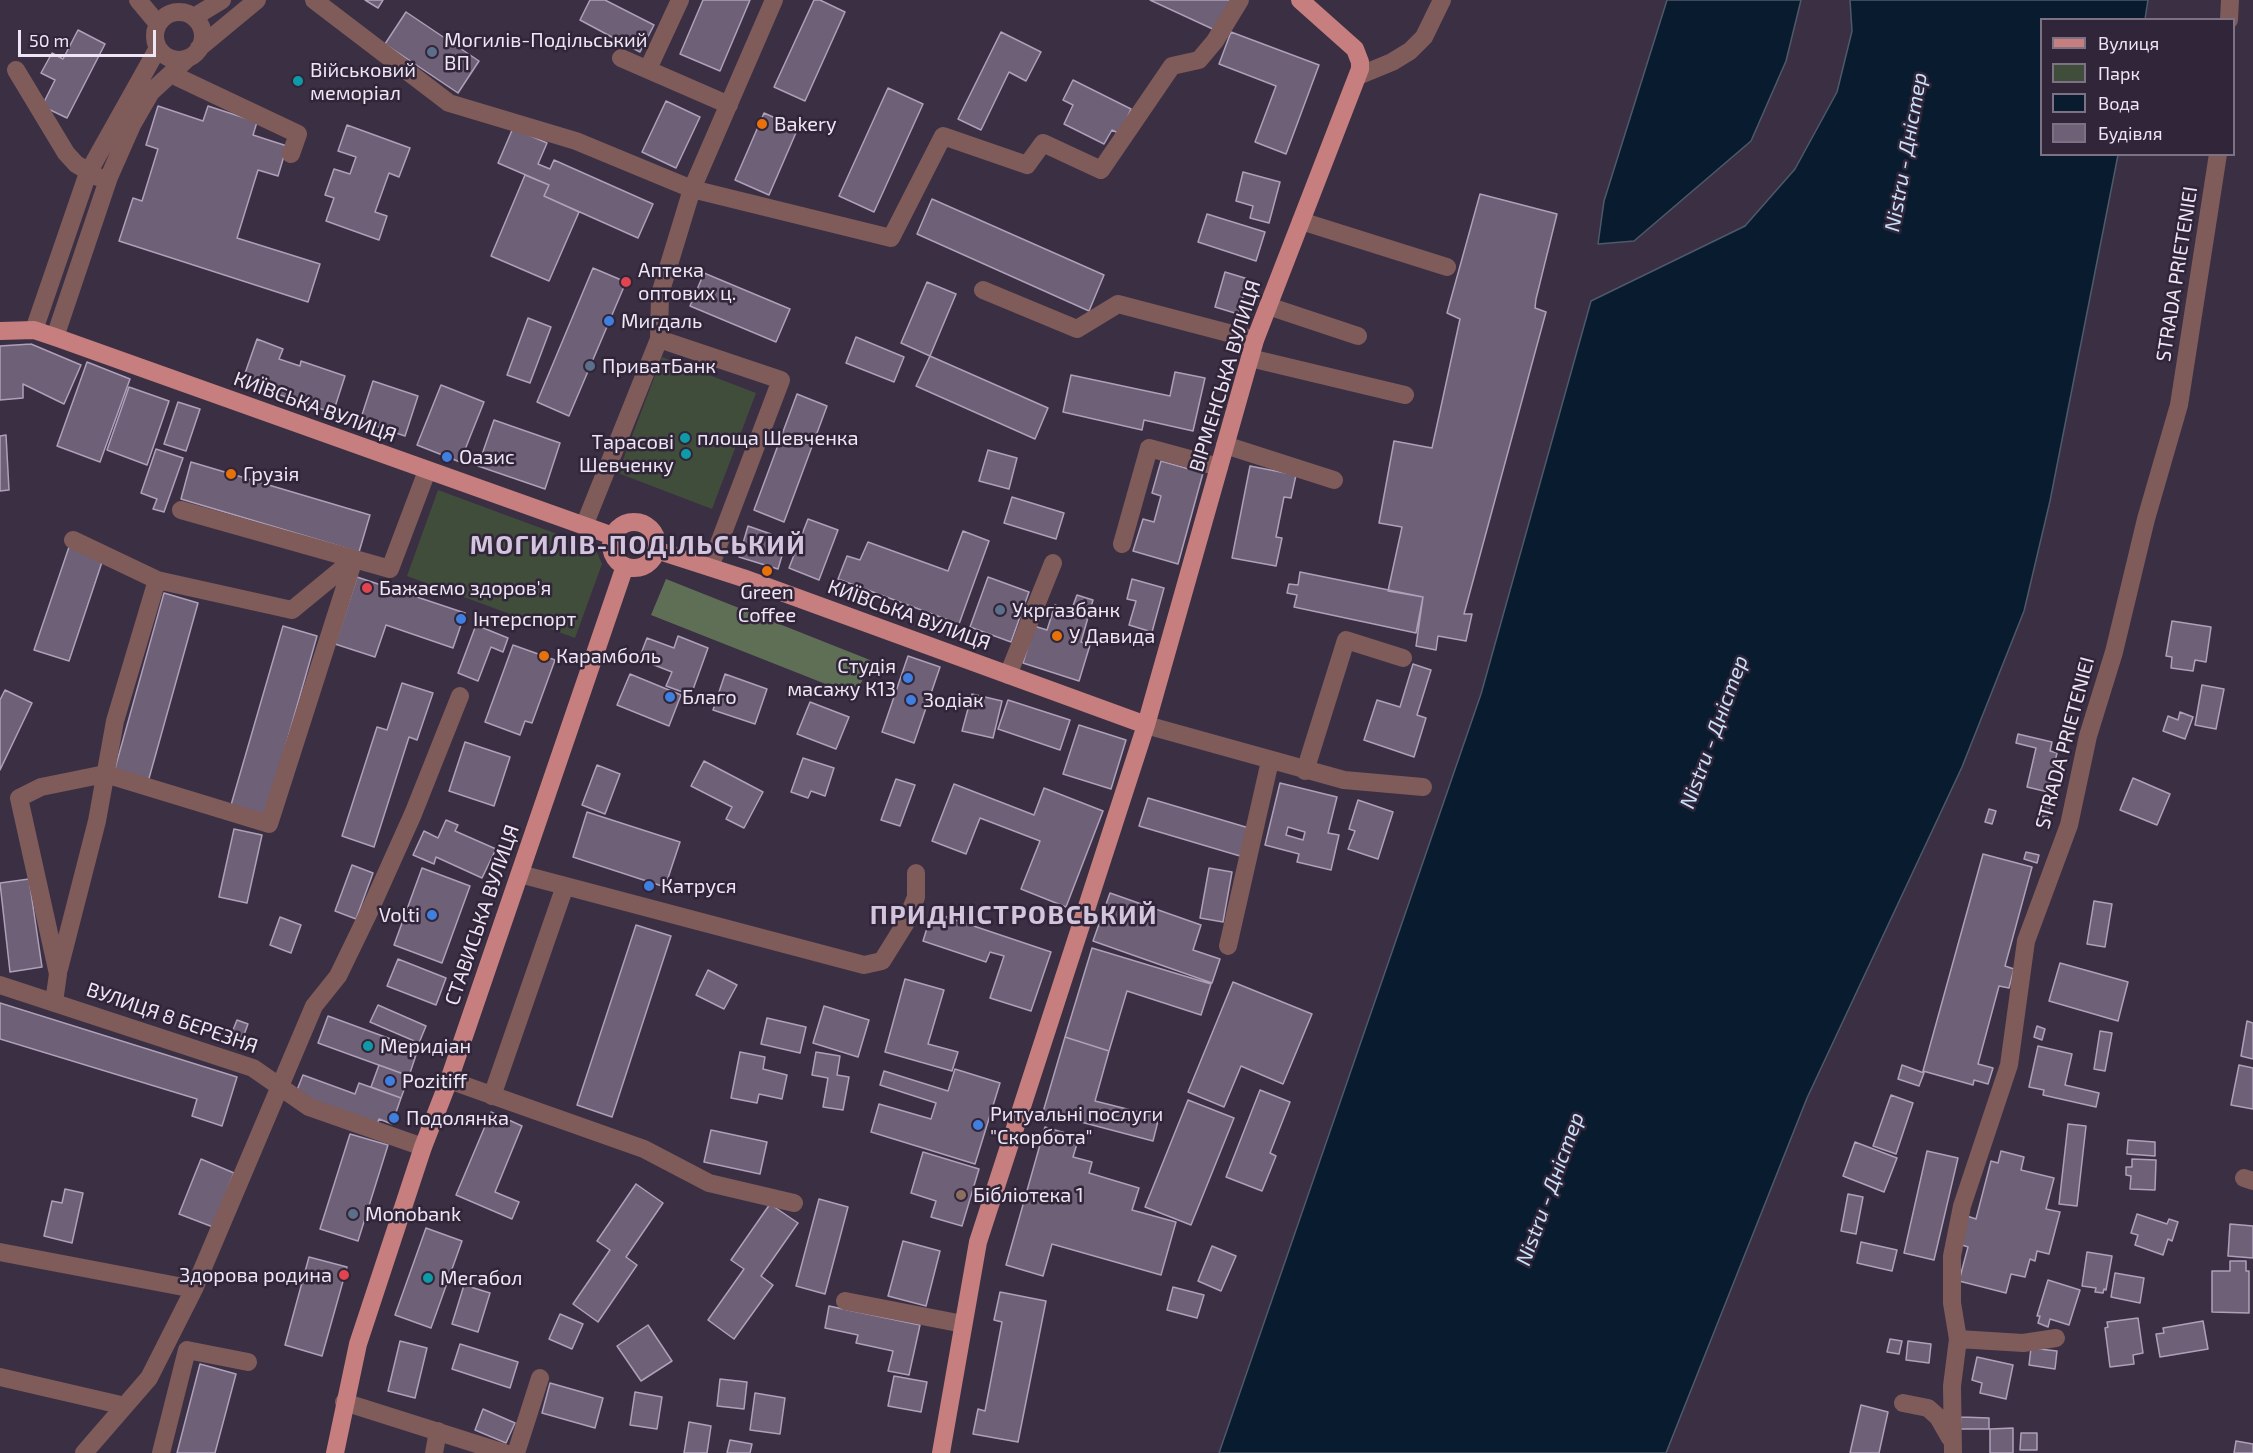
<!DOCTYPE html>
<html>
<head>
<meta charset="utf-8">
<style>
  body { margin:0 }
  #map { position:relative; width:2253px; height:1453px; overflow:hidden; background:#3b2f44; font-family:"Exo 2",sans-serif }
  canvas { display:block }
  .legend { position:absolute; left:2040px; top:18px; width:195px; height:138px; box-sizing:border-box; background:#312539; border:2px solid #7d7284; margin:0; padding:8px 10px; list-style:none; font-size:18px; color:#eee6f4 }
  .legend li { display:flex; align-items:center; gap:12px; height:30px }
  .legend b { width:30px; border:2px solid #7d7284 }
  .scale { position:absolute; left:18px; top:30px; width:138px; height:27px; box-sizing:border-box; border:3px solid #eee6f4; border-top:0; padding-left:8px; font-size:18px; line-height:21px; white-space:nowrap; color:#eee6f4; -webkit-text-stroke:4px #312539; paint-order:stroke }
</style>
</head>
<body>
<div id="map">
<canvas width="2253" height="1453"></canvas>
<ul class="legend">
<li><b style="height:8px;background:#c67f7e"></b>Вулиця</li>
<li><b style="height:16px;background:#414d3b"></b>Парк</li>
<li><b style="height:16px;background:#091c2f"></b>Вода</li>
<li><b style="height:16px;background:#6e6077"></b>Будівля</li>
</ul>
<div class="scale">50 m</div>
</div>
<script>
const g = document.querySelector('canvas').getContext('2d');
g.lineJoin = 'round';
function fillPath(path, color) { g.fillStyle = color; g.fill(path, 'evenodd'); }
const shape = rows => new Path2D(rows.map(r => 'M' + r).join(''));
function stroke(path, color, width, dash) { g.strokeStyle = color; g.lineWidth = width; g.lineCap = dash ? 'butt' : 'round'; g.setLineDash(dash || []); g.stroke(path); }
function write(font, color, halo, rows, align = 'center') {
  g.font = font + ' "Exo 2",sans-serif'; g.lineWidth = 5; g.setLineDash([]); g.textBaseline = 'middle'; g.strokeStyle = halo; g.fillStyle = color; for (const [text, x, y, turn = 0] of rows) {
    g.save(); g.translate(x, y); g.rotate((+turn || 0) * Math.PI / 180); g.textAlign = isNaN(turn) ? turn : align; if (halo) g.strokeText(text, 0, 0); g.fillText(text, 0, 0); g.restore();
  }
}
fillPath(shape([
  [662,357,756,393,712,509,618,473],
  [438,490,595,548,602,564,575,638,407,576]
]), '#414d3b');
fillPath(shape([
  [666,579,870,660,856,696,651,615]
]), '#5e6f56');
const water = shape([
  [1667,0,1801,0,1786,61,1751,141,1634,241,1598,244,1604,201,1667,0],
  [1850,0,2148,0,2145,19,2042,20,2042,154,2118,155,2050,501,2024,611,1962,767,1807,1098,1666,1453,1219,1453,1481,694,1591,301,1745,226,1795,169,1837,92,1852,31,1850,0]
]);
fillPath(water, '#091c2f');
stroke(water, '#4e596a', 1.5);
const building = shape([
  [365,0,383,0,378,8,365,0],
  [590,0,605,0,654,25,640,52,580,20,590,0],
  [703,0,750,0,720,71,680,54,703,0],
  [814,0,820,0,845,12,805,101,774,87,814,0],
  [1150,0,1231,0,1217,31,1150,0],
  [406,12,479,61,458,93,385,44,406,12],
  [78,30,105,44,67,118,42,106,55,80,41,73,52,53,63,59,78,30],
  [1001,32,1041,52,1026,81,1009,72,981,130,958,119,1001,32],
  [1231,32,1319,65,1286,154,1255,142,1276,86,1219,64,1231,32],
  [1073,80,1131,109,1120,134,1112,130,1104,144,1064,124,1073,105,1063,100,1073,80],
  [888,88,923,104,874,212,839,196,888,88],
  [666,101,700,117,676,168,642,152,666,101],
  [158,106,203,121,208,106,257,122,253,135,287,146,278,176,258,170,237,238,320,264,308,302,119,241,133,198,142,201,158,149,146,145,158,106],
  [764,113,798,128,769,195,735,180,764,113],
  [347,125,410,148,399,177,389,173,375,212,387,216,379,240,326,221,334,198,325,195,334,169,350,174,356,157,338,151,347,125],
  [513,128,547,143,538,164,550,169,554,160,653,204,638,238,544,196,549,185,498,163,513,128],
  [1243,172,1280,182,1269,223,1250,218,1253,206,1236,201,1243,172],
  [525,175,549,185,544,196,579,212,549,281,491,256,525,175],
  [1480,194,1557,214,1536,299,1535,308,1546,312,1464,614,1472,614,1466,641,1438,636,1436,650,1416,646,1423,597,1388,591,1402,527,1379,523,1394,441,1432,448,1460,319,1447,313,1480,194],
  [932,199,1104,275,1089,311,917,234,932,199],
  [1207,214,1265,232,1256,261,1198,242,1207,214],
  [593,268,626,282,569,416,537,402,593,268],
  [1225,272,1248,279,1238,314,1215,307,1225,272],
  [704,273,790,309,776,342,690,306,704,273],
  [927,282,956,294,930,356,901,343,927,282],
  [528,318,551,327,530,383,507,375,528,318],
  [856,337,904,357,894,382,846,363,856,337],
  [257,339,283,349,279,359,300,366,301,361,345,376,333,413,242,382,257,339],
  [31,344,81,365,64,404,23,384,23,398,0,400,0,346,31,344],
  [930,356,1048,408,1035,439,916,386,930,356],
  [87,362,130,379,100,462,57,446,87,362],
  [1175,372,1205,378,1193,431,1144,420,1142,430,1063,412,1071,375,1170,396,1175,372],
  [373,381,418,396,405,436,360,421,373,381],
  [441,385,484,402,460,462,417,445,441,385],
  [129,387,169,401,147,465,107,450,129,387],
  [797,394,827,406,784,522,754,510,797,394],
  [178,402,200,409,186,451,164,444,178,402],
  [494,420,560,443,545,489,478,466,494,420],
  [6,435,9,490,0,491,0,436,6,435],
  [156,449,183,458,164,512,153,509,157,499,141,493,156,449],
  [988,450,1017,458,1009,489,979,481,988,450],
  [1161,461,1203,473,1178,564,1133,551,1143,519,1154,522,1161,496,1152,493,1161,461],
  [191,462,370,515,359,552,181,499,191,462],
  [1250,466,1296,475,1291,498,1284,497,1276,537,1282,538,1276,566,1232,558,1250,466],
  [1012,497,1064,513,1056,539,1004,523,1012,497],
  [808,519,838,530,819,580,789,568,808,519],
  [748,526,771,534,768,544,784,549,778,569,739,557,748,526],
  [963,531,989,541,959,624,838,579,847,556,860,560,868,542,948,571,963,531],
  [69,547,103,559,69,661,34,650,69,547],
  [1300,572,1423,597,1416,633,1294,607,1297,595,1287,593,1289,584,1298,585,1300,572],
  [357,577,465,613,453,648,386,625,375,657,335,644,357,577],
  [988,577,1029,592,1011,642,970,627,988,577],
  [1132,579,1164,588,1152,632,1129,625,1136,601,1127,599,1132,579],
  [164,593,198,603,148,782,114,772,164,593],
  [1077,595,1093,600,1081,642,1090,645,1079,681,1023,663,1034,626,1047,630,1055,605,1071,611,1077,595],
  [2172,621,2211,627,2206,662,2195,660,2193,671,2171,668,2172,657,2166,656,2172,621],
  [476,625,508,638,503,652,491,647,478,681,458,673,476,625],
  [283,626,317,636,266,815,231,805,283,626],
  [678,636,708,648,691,695,666,686,672,672,639,659,647,638,674,648,678,636],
  [513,645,555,660,532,723,525,721,520,735,485,722,513,645],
  [908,656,940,667,914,743,882,732,908,656],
  [1413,664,1431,670,1417,715,1426,718,1414,757,1364,740,1377,700,1400,707,1413,664],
  [630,674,681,695,669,726,617,705,630,674],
  [725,674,767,689,755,724,713,710,725,674],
  [402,683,433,693,417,740,409,737,374,847,342,836,377,727,387,730,402,683],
  [2202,685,2224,689,2216,729,2195,725,2202,685],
  [5,690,32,703,0,770,0,700,5,690],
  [972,694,1002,701,993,738,962,731,972,694],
  [1008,700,1070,720,1060,750,998,729,1008,700],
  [810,702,849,717,836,749,797,734,810,702],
  [2180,712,2193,717,2185,739,2163,731,2168,716,2178,720,2180,712],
  [1079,725,1126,740,1111,789,1063,774,1079,725],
  [2018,734,2052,742,2050,751,2057,753,2048,792,2027,787,2036,748,2016,743,2018,734],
  [465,742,510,757,494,806,449,791,465,742],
  [803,758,834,768,825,796,811,791,808,798,791,792,803,758],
  [704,761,763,792,744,828,726,819,732,807,691,786,704,761],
  [597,765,620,774,605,814,582,805,597,765],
  [2133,778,2170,794,2157,825,2120,810,2133,778],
  [896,779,915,785,900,826,881,820,896,779],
  [1280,783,1337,797,1328,833,1339,835,1331,870,1297,862,1299,854,1265,845,1280,783],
  [1288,827,1305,832,1303,840,1286,835,1288,827],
  [954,784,1034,815,1044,788,1103,811,1066,907,1021,889,1040,841,980,818,966,854,932,841,954,784],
  [1148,798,1249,828,1240,856,1139,826,1148,798],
  [1358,800,1393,812,1378,859,1348,849,1355,831,1349,829,1358,800],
  [2044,805,2050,807,2047,818,2041,816,2044,805],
  [1989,809,1996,811,1992,824,1985,822,1989,809],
  [587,812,680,842,665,887,573,857,587,812],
  [446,820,458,825,455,831,496,849,482,878,436,857,434,864,413,855,424,831,438,838,446,820],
  [234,829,262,835,247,903,219,897,234,829],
  [2026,852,2039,855,2037,863,2024,859,2026,852],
  [1983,854,2032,867,2005,966,2014,969,2009,988,1999,986,1978,1064,1993,1068,1988,1084,1974,1080,1973,1085,1923,1071,1983,854],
  [352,865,373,873,356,919,335,911,352,865],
  [422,868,470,886,442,963,394,945,422,868],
  [1209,868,1232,872,1223,922,1200,918,1209,868],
  [29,879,42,967,10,972,0,883,29,879],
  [1110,893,1201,925,1193,950,1220,959,1212,983,1093,941,1110,893],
  [2094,901,2112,904,2105,947,2087,944,2094,901],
  [932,912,1051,952,1031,1011,990,998,1004,956,990,952,986,962,923,941,932,912],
  [280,917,301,925,291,953,270,945,280,917],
  [636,925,671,936,612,1117,577,1105,636,925],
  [1092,948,1211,984,1201,1015,1127,991,1109,1051,1065,1037,1092,948],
  [398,959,446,978,436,1005,387,986,398,959],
  [2060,963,2128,982,2118,1021,2049,1001,2060,963],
  [708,970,737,985,724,1009,696,995,708,970],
  [905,979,944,990,928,1044,958,1052,952,1071,885,1052,905,979],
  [1233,982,1312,1014,1283,1084,1241,1066,1224,1107,1188,1092,1233,982],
  [0,1003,237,1077,222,1126,192,1116,197,1099,0,1039,0,1003],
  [378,1005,426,1026,419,1043,370,1022,378,1005],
  [824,1006,869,1020,858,1057,813,1043,824,1006],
  [328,1016,418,1049,409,1076,318,1043,328,1016],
  [767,1018,806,1027,800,1053,761,1044,767,1018],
  [237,1020,248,1024,242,1040,231,1035,237,1020],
  [2247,1021,2253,1023,2253,1059,2241,1056,2247,1021],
  [2037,1026,2045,1029,2042,1040,2034,1037,2037,1026],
  [2100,1031,2112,1033,2105,1071,2094,1069,2100,1031],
  [1065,1037,1109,1051,1095,1101,1159,1117,1153,1141,1043,1112,1065,1037],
  [2038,1046,2072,1054,2065,1085,2099,1093,2096,1107,2043,1095,2044,1090,2029,1087,2038,1046],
  [740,1052,765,1057,763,1069,787,1075,782,1099,759,1094,757,1103,731,1098,740,1052],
  [816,1052,840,1056,837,1075,849,1077,843,1110,823,1107,828,1078,812,1075,816,1052],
  [379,1065,409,1076,401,1098,371,1087,379,1065],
  [1902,1065,1924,1073,1919,1086,1898,1079,1902,1065],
  [2239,1065,2253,1068,2253,1109,2231,1105,2239,1065],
  [955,1069,1000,1083,975,1164,871,1132,879,1104,931,1119,936,1103,880,1085,884,1071,948,1091,955,1069],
  [303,1075,355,1094,359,1083,401,1098,392,1124,379,1119,377,1124,295,1095,303,1075],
  [1260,1090,1290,1102,1270,1153,1276,1156,1262,1191,1226,1177,1260,1090],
  [1891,1095,1913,1103,1896,1154,1873,1146,1891,1095],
  [1188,1100,1234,1118,1191,1225,1145,1207,1188,1100],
  [491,1112,522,1126,495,1192,519,1202,512,1219,456,1195,491,1112],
  [2068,1124,2086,1126,2077,1206,2059,1204,2068,1124],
  [1045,1127,1079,1137,1073,1157,1092,1162,1089,1173,1139,1188,1132,1210,1176,1222,1161,1275,1052,1244,1043,1276,1006,1265,1045,1127],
  [711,1130,767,1142,760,1174,704,1162,711,1130],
  [350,1134,388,1145,358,1241,320,1229,350,1134],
  [2128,1140,2155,1142,2155,1156,2127,1154,2128,1140],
  [1855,1142,1897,1158,1884,1192,1843,1176,1855,1142],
  [1927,1151,1958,1158,1934,1260,1904,1253,1927,1151],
  [2001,1151,2024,1157,2021,1170,2054,1178,2046,1209,2060,1212,2049,1254,2037,1251,2035,1261,2030,1259,2025,1277,2011,1274,2006,1293,1959,1281,1968,1247,1959,1244,1967,1216,1976,1219,1991,1161,1998,1163,2001,1151],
  [923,1152,979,1169,962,1226,931,1217,936,1201,911,1193,923,1152],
  [201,1159,234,1173,213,1227,179,1214,201,1159],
  [2132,1159,2156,1160,2155,1190,2130,1189,2131,1176,2126,1175,2126,1167,2132,1167,2132,1159],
  [636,1184,663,1203,626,1257,637,1265,598,1322,573,1304,610,1250,597,1241,636,1184],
  [65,1189,83,1193,72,1243,44,1236,52,1201,62,1203,65,1189],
  [1848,1194,1863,1197,1856,1234,1841,1231,1848,1194],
  [819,1199,848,1207,825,1294,796,1286,819,1199],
  [770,1204,798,1223,761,1276,773,1285,734,1339,708,1320,744,1269,731,1260,770,1204],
  [2137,1214,2167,1224,2169,1219,2178,1222,2172,1241,2168,1239,2163,1255,2135,1245,2138,1235,2131,1233,2137,1214],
  [2230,1224,2253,1226,2253,1258,2228,1256,2230,1224],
  [426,1228,462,1241,431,1328,395,1315,426,1228],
  [903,1241,940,1251,926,1306,888,1296,903,1241],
  [1861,1242,1897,1250,1892,1271,1857,1263,1861,1242],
  [1212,1246,1236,1256,1221,1291,1198,1281,1212,1246],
  [2087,1252,2112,1256,2106,1290,2104,1289,2103,1293,2095,1292,2096,1288,2082,1286,2087,1252],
  [309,1257,347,1267,322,1356,285,1345,309,1257],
  [2230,1261,2246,1261,2246,1271,2249,1271,2249,1313,2212,1312,2212,1271,2230,1271,2230,1261],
  [2115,1273,2144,1278,2140,1303,2111,1297,2115,1273],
  [2048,1280,2080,1290,2069,1325,2050,1319,2048,1327,2038,1323,2040,1316,2037,1316,2048,1280],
  [464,1285,490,1293,478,1332,452,1324,464,1285],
  [1173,1287,1204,1295,1197,1318,1167,1310,1173,1287],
  [1000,1292,1046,1301,1018,1442,973,1434,978,1409,985,1411,1002,1322,994,1320,1000,1292],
  [829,1306,920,1325,909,1375,888,1371,893,1351,856,1343,858,1335,825,1328,829,1306],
  [560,1314,583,1324,572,1349,549,1339,560,1314],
  [2138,1318,2143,1353,2133,1355,2134,1364,2110,1367,2105,1328,2108,1327,2107,1322,2138,1318],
  [2203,1321,2208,1349,2160,1357,2156,1334,2164,1333,2163,1328,2203,1321],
  [648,1325,672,1361,641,1381,617,1346,648,1325],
  [1890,1339,1902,1341,1899,1354,1887,1352,1890,1339],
  [400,1341,427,1348,415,1398,388,1391,400,1341],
  [1908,1341,1931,1344,1929,1363,1906,1360,1908,1341],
  [460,1344,518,1362,510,1388,452,1369,460,1344],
  [2031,1348,2057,1351,2055,1369,2029,1365,2031,1348],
  [1977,1357,2013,1365,2006,1399,1980,1393,1982,1383,1972,1380,1977,1357],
  [200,1364,236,1374,215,1453,177,1453,200,1364],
  [894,1376,927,1382,921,1412,888,1406,894,1376],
  [720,1379,747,1382,744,1409,717,1406,720,1379],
  [550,1383,603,1398,595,1428,542,1413,550,1383],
  [635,1392,662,1397,657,1429,630,1425,635,1392],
  [755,1393,785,1398,780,1434,750,1430,755,1393],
  [1861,1405,1888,1412,1879,1453,1850,1453,1861,1405],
  [483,1409,515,1423,506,1443,475,1430,483,1409],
  [1961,1417,1989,1418,1989,1429,1960,1429,1961,1417],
  [689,1422,711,1426,707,1453,684,1453,689,1422],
  [2013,1428,2013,1453,1990,1453,1990,1429,2013,1428],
  [2021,1433,2037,1433,2037,1450,2020,1450,2021,1433],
  [730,1440,752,1444,750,1453,727,1453,730,1440],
  [2236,1441,2253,1444,2253,1453,2234,1453,2236,1441]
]);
fillPath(building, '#6e6077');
stroke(building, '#afa0ba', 1.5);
stroke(shape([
  [138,0,158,24],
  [314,0,449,103,576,141,692,189,891,238,943,136,1027,165,1043,143,1101,170,1172,66,1199,60,1215,41,1240,0],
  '155 36a24 24 0 1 1 48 0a24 24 0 1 1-48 0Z',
  [194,17,222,0],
  [2229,20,2230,0],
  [199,48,257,0],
  [621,58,729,105],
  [648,69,680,0],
  [16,70,66,153,76,164,98,177],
  [171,74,298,134,291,154],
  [1358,76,1392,62,1410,51,1424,37,1442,0],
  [1301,221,1447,267],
  [983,290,1077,329,1118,304,1255,340],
  [1268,306,1358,336],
  [34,330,88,173,158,48],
  [55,337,109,177,132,125,151,92,188,58],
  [659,339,781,380,710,567],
  [1250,358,1405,395],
  [1225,445,1334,480],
  [181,510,390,569,427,471],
  [584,526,659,339,660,294,692,189,774,0],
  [73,540,157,580,292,610,354,559],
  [1122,544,1149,448,1219,467],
  [1008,675,1053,563],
  [1146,725,1344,780,1423,787],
  [1305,771,1346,640,1403,658],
  [520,874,864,965,882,961,905,924,916,897,916,873],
  [1228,946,1270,761],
  [59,969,97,821,115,721,157,580],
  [0,985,253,1068,309,1107,423,1147],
  [54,1002,58,974,19,798,41,787,105,774,269,824,354,559],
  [449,1080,644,1149,709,1183,794,1203],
  [492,1096,565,886],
  [2244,1178,2253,1181],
  [0,1252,194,1289],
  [845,1301,963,1324],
  [1958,1339,2023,1343,2056,1338],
  [0,1377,125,1406],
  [344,1402,505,1453],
  [1903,1403,1928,1408,1938,1417,1950,1438],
  [84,1453,149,1378,194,1289,314,1006,338,976,369,912,413,814,460,696],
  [161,1453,187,1350,248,1362],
  [434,1453,438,1431],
  [516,1453,540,1378],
  [1953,1453,1952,1386,1958,1339,1952,1303,1952,1256,1962,1206,2009,1065,2026,941,2069,825,2088,736,2114,652,2146,519,2179,405,2218,154]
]), '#7f5b5a', 18);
stroke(shape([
  [0,331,34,330,55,337,613,536],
  '611 545a23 23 0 1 1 46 0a23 23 0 1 1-46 0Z',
  [656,550,743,578,1146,725],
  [335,1453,358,1344,423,1147,449,1080,625,566],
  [941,1453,978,1242,1146,725,1255,340,1360,69,1360,62,1355,49,1300,0]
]), '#c67f7e', 18);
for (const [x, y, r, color] of [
  [432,52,6,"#5c6f8a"],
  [298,81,6,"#0f9aa8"],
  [762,124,6,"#e8710a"],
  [626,282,6,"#e0444e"],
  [609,321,6,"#3f7fe0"],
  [590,366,6,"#5c6f8a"],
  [685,438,6,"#0f9aa8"],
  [686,454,6,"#0f9aa8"],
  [447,457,6,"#3f7fe0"],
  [231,474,6,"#e8710a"],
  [767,571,6,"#e8710a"],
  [367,588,6,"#e0444e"],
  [1000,610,6,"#5c6f8a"],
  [461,619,6,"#3f7fe0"],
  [1057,636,6,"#e8710a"],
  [544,656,6,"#e8710a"],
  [908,678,6,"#3f7fe0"],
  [670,697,6,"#3f7fe0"],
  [911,700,6,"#3f7fe0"],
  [649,886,6,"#3f7fe0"],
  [432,915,6,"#3f7fe0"],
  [368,1046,6,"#0f9aa8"],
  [390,1081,6,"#3f7fe0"],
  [394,1118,6,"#3f7fe0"],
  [978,1125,6,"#3f7fe0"],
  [961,1195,6,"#8d6e63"],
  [353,1214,6,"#5c6f8a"],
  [344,1275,6,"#e0444e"],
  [428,1278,6,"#0f9aa8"]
]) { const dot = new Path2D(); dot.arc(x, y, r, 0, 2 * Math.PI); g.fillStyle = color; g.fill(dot); stroke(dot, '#312539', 2); }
write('20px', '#eee6f4', '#312539', [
  ["Могилів-Подільський",444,40],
  ["ВП",444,63],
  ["Військовий",310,70],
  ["меморіал",310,93],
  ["Bakery",774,124],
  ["Аптека",638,270],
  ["оптових ц.",638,293],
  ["Мигдаль",621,321],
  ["ПриватБанк",602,366],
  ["площа Шевченка",697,438],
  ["Тарасові",674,442,"right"],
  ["Шевченку",674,465,"right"],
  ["Оазис",459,457],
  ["Грузія",243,474],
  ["Бажаємо здоров'я",379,588],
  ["Green",767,592,"center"],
  ["Coffee",767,615,"center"],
  ["Укргазбанк",1012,610],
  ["Інтерспорт",473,619],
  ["У Давида",1069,636],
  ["Карамболь",556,656],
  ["Студія",896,666,"right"],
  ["масажу К13",896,689,"right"],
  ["Благо",682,697],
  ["Зодіак",923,700],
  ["Катруся",661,886],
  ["Volti",420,915,"right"],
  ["Меридіан",380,1046],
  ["Pozitiff",402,1081],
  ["Ритуальні послуги",990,1114],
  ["\"Скорбота\"",990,1137],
  ["Подолянка",406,1118],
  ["Бібліотека 1",973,1195],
  ["Monobank",365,1214],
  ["Здорова родина",332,1275,"right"],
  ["Мегабол",440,1278]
], 'left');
write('20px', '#eee6f4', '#312539', [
  ["STRADA PRIETENIEI",2177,274,-81],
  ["ВІРМЕНСЬКА ВУЛИЦЯ",1225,376,-73],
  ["КИЇВСЬКА ВУЛИЦЯ",315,407,20],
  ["КИЇВСЬКА ВУЛИЦЯ",909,615,20],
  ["STRADA PRIETENIEI",2065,743,-75],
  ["СТАВИСЬКА ВУЛИЦЯ",482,915,-71],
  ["ВУЛИЦЯ 8 БЕРЕЗНЯ",172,1018,19]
]);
write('italic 21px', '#c9e2fc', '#312539', [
  ["Nistru - Дністер",1906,152,-80],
  ["Nistru - Дністер",1714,732,-70],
  ["Nistru - Дністер",1550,1189,-70]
]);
g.letterSpacing = '1.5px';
write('bold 26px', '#d4c5df', '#312539', [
  ["МОГИЛІВ-ПОДІЛЬСЬКИЙ",638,545],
  ["ПРИДНІСТРОВСЬКИЙ",1014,915]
]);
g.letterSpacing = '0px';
</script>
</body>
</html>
